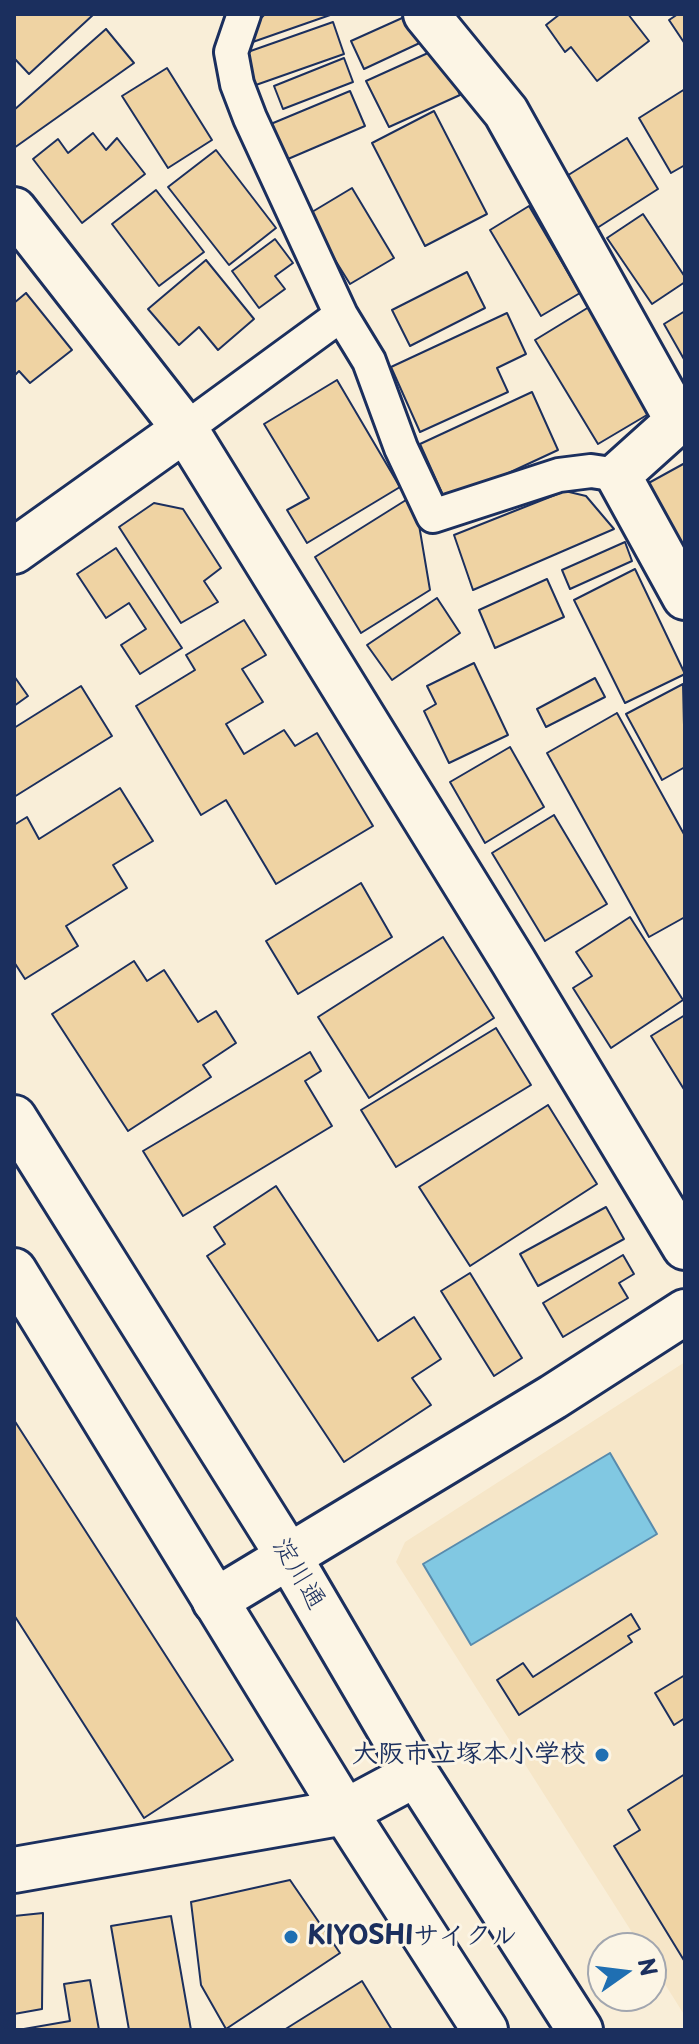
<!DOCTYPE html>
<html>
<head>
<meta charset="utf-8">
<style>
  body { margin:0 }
  #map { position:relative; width:699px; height:2044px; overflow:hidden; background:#f9eed8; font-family:"Playpen Sans",sans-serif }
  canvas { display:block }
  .frame { position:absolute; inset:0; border:16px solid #1b2f5e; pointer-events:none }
  .north { position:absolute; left:587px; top:1932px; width:80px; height:80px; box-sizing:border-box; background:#fcf5e5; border:2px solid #a2a6af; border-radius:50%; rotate:76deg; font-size:22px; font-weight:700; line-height:32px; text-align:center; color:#1b2f5e }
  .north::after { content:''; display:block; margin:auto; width:28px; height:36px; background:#1f6fb2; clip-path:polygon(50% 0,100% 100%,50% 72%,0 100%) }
</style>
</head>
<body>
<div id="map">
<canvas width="699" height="2044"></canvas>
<div class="frame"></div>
<div class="north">N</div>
</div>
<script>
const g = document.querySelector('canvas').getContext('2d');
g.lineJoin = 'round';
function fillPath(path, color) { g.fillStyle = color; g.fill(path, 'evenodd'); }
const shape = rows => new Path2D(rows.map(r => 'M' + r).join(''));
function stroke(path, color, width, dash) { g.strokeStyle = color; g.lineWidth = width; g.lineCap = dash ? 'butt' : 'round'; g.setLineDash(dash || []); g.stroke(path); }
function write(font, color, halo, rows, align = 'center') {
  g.font = font + ' "Playpen Sans","Klee One",sans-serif'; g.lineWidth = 6; g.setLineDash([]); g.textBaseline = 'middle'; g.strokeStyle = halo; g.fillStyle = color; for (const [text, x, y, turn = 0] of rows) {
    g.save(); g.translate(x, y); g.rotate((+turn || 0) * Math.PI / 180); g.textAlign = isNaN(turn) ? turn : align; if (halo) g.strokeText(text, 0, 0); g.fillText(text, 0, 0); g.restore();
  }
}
fillPath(shape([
  [685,1362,685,2016,651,1962,651,1948,642,1948,396,1562,405,1542]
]), '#f6e6c8');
const water = shape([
  [610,1453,657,1534,471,1645,423,1564,610,1453]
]);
fillPath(water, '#81c8e2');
stroke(water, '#588bad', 2);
const building = shape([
  [14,14,94,14,29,74,14,58,14,14],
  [265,14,333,14,247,44,247,33,265,14],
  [411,14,424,41,364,69,351,41,411,14],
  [560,14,628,14,649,41,597,81,571,47,565,52,546,25,560,14],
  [678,14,685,14,685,44,669,20,678,14],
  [333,22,344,54,253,86,242,54,333,22],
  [106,29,134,63,14,148,14,110,106,29],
  [439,48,460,95,389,127,366,81,439,48],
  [344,58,353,82,283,109,274,86,344,58],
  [167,68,212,140,168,168,122,96,167,68],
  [685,89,685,165,671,173,639,118,685,89],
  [350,91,365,126,281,162,266,126,350,91],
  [434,111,487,214,425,246,372,143,434,111],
  [93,133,106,150,117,138,145,174,82,223,33,159,58,139,68,153,93,133],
  [627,138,658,189,594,230,562,179,627,138],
  [216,150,276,228,229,265,168,187,216,150],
  [352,188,394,258,350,284,307,215,352,188],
  [156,190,204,252,159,286,112,224,156,190],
  [529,206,580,293,541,316,490,230,529,206],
  [643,214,685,277,685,282,652,304,607,238,643,214],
  [275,239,293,263,275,276,285,289,259,308,232,271,275,239],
  [206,260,254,319,218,350,199,327,179,345,148,309,206,260],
  [467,272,485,308,410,346,392,310,467,272],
  [26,293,72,350,30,383,19,371,14,376,14,303,26,293],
  [589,307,652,412,598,444,535,340,589,307],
  [685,311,685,361,664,324,685,311],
  [507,313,526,354,497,368,508,392,420,432,391,367,507,313],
  [337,380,400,487,307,543,287,510,309,498,264,424,337,380],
  [532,392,558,450,446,502,420,444,532,392],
  [685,463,685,555,645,485,685,463],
  [565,491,586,496,614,529,473,590,454,535,565,491],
  [406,500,418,519,430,590,361,633,315,557,406,500],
  [154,503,183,509,221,568,204,581,218,602,181,623,119,527,154,503],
  [625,542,632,561,570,589,562,570,625,542],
  [116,548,182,648,140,674,121,645,146,629,129,603,106,618,77,574,116,548],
  [635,569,685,674,625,703,574,600,635,569],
  [547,579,564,617,495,648,479,610,547,579],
  [437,598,460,633,392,680,367,645,437,598],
  [244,620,266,655,242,669,263,702,226,724,244,754,284,730,295,746,317,733,373,826,276,884,226,800,201,815,136,706,195,670,186,655,244,620],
  [474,663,508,735,449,763,424,711,436,704,427,686,474,663],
  [14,676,28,696,14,706,14,676],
  [595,678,605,697,546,727,537,709,595,678],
  [683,684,685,767,662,780,626,714,683,684],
  [81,686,112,736,14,797,14,728,81,686],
  [617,713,685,836,685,917,649,937,547,753,617,713],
  [510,747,544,807,485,843,450,782,510,747],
  [120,788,153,841,113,865,127,888,66,926,78,946,25,979,14,962,14,825,27,817,39,839,120,788],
  [554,815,607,904,545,941,492,853,554,815],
  [361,883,392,937,298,994,266,941,361,883],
  [630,917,683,1000,611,1048,573,988,592,976,576,952,630,917],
  [443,937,494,1018,369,1098,318,1017,443,937],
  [134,961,147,981,164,970,198,1022,216,1011,236,1043,203,1065,211,1077,128,1131,52,1014,134,961],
  [685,1015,685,1091,651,1036,685,1015],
  [496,1028,531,1085,396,1167,361,1110,496,1028],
  [310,1052,321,1071,305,1081,332,1126,183,1216,143,1151,310,1052],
  [548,1105,597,1184,470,1266,419,1187,548,1105],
  [276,1186,378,1341,414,1317,441,1359,412,1378,431,1405,344,1462,207,1256,225,1244,214,1227,276,1186],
  [606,1207,624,1239,538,1286,520,1254,606,1207],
  [623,1255,634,1274,619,1283,628,1298,563,1337,543,1303,623,1255],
  [470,1273,522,1358,494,1376,441,1291,470,1273],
  [14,1420,233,1760,144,1818,14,1615,14,1420],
  [631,1614,640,1629,628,1636,632,1642,519,1715,497,1680,523,1663,533,1677,631,1614],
  [685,1675,685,1718,674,1725,655,1693,685,1675],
  [685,1774,685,1962,614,1846,640,1830,628,1810,685,1774],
  [290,1880,340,1953,226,2029,201,1985,191,1902,290,1880],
  [43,1913,42,2009,14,2014,14,1916,43,1913],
  [171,1916,191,2030,129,2030,111,1926,171,1916],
  [90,1980,99,2030,18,2030,70,2021,64,1984,90,1980],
  [362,1981,392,2030,284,2030,362,1981]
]);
fillPath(building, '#efd3a3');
stroke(building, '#1b2f5e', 2);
const service = shape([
  [244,14,231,52,237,84,250,118,341,315,369,361,401,448,433,516,559,475,591,471,618,475],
  [185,429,341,315]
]);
const minor = shape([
  [426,14,506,112,678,421,618,475,685,597],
  [14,210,185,429,513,961,685,1247],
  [14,551,185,429],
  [215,1601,553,1397,685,1312],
  [14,1870,345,1812,416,1774]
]);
const tertiary = shape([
  [14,1118,289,1557,416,1774,580,2030],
  [14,1271,345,1812,485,2030]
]);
stroke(service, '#1b2f5e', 38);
stroke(minor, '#1b2f5e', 50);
stroke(tertiary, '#1b2f5e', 50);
stroke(service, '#fcf5e5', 32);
stroke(minor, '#fcf5e5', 44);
stroke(tertiary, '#fcf5e5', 44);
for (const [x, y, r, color] of [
  [602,1755,8,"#1f6fb2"],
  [291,1937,8,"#1f6fb2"]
]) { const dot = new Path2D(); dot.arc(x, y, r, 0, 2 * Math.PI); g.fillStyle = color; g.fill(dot); stroke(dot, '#fcf5e5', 3); }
write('26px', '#1b2f5e', '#fcf5e5', [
  ["淀川通",298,1574,59]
]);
write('bold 26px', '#1b2f5e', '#fcf5e5', [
  ["大阪市立塚本小学校",586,1755],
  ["KIYOSHIサイクル",307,1937,"left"]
], 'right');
</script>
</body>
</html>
